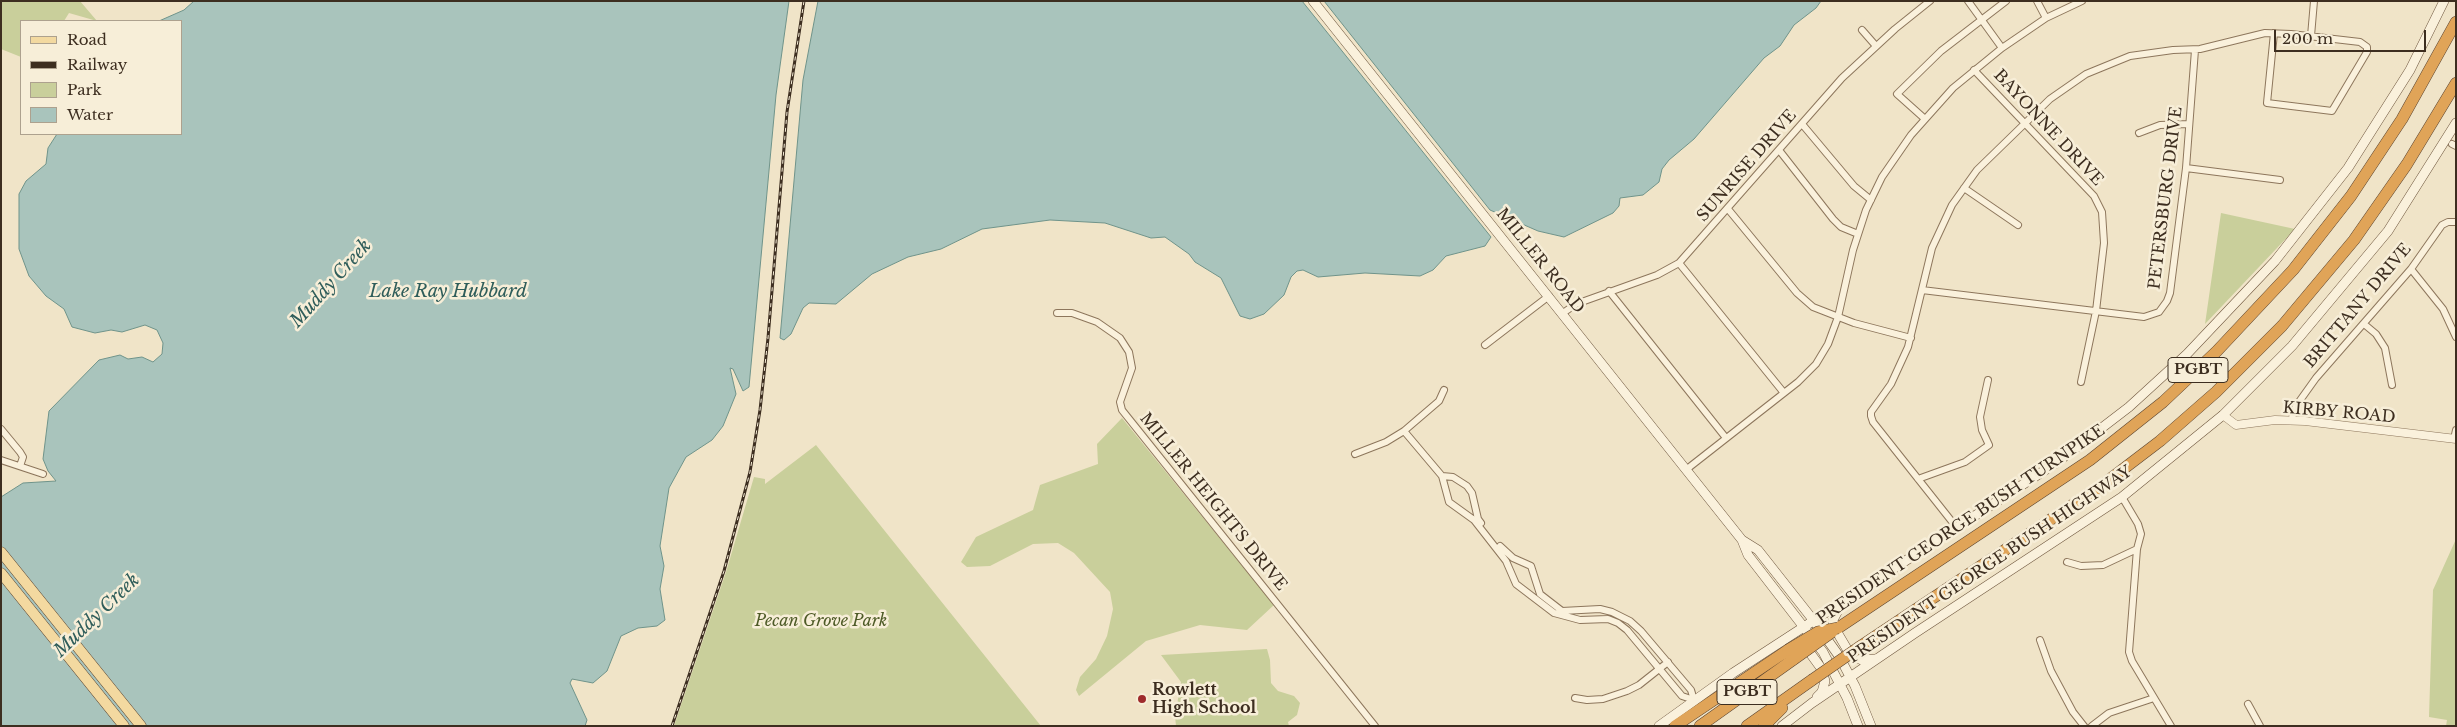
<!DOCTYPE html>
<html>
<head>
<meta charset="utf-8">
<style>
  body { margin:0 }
  #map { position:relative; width:2457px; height:727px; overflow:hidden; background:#f0e4c8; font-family:"Libre Baskerville",serif }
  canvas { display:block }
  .frame { position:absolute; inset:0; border:2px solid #3d2e20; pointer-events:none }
  .legend { position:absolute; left:20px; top:20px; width:162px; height:115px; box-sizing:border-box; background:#f7eed8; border:1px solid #ada18e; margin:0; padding:6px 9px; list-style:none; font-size:15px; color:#3d2e20 }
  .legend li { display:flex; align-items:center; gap:10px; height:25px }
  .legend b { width:25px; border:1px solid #ada18e }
  .scale { position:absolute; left:2274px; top:30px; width:152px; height:22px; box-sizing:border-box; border:2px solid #3d2e20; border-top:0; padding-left:6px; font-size:15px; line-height:18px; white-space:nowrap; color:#3d2e20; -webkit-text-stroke:4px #f7eed8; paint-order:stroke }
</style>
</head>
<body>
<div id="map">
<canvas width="2457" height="727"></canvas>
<div class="frame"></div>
<ul class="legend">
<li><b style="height:6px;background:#f3d9a0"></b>Road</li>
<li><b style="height:6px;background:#3d2e20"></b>Railway</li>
<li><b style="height:14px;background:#c9cf9b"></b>Park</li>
<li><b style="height:14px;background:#a9c4bc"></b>Water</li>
</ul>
<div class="scale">200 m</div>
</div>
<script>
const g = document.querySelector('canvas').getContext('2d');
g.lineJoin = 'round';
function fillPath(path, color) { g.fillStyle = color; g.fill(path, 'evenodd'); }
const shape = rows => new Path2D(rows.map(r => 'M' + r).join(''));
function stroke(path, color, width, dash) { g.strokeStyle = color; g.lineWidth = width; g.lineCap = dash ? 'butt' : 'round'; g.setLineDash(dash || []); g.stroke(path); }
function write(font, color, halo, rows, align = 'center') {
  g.font = font + ' "Libre Baskerville",serif'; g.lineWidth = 5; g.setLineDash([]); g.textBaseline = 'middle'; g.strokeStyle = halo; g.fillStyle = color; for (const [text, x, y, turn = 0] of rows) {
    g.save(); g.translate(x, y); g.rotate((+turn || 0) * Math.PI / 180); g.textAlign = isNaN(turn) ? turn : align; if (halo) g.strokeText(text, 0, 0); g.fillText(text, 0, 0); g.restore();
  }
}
fillPath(shape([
  [1,1,80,1,97,21,69,13,64,21,21,21,21,57,1,49],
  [2221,213,2295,229,2205,324],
  [1122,418,1274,605,1247,630,1200,625,1146,641,1079,696,1076,690,1080,677,1096,659,1107,636,1113,609,1110,592,1074,553,1058,543,1033,544,990,566,967,567,961,562,976,537,1033,510,1040,485,1098,464,1097,444],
  [816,445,1041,726,674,726,726,572,754,477,765,479,765,484],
  [2456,539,2456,726,2446,726,2447,720,2429,717,2433,590],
  [1267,649,1270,660,1271,683,1278,691,1294,696,1300,703,1297,715,1288,722,1289,726,1176,726,1175,716,1181,682,1161,655]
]), '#c9cf9b');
const water = shape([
  [194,1,789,1,776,95,749,387,743,391,733,369,730,368,736,394,723,426,712,440,686,457,669,488,660,546,664,566,660,589,665,620,657,626,638,628,621,636,607,671,593,683,572,679,570,683,587,720,585,726,1,726,1,497,23,483,56,481,48,471,43,459,49,411,99,360,120,355,128,359,142,357,153,362,162,354,163,343,157,330,145,325,122,332,111,330,95,333,72,327,64,309,46,296,29,276,19,249,19,194,26,181,46,164,48,148,57,134,181,134,181,21,159,21,184,10,194,1],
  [818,1,1302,1,1491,237,1485,246,1446,256,1433,270,1420,276,1365,273,1318,277,1303,270,1297,271,1291,277,1284,295,1264,314,1250,319,1240,316,1221,278,1195,262,1189,254,1165,237,1151,238,1105,223,1050,220,982,229,941,249,908,257,872,274,836,304,809,303,803,308,791,334,784,340,780,338,803,80,818,1],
  [1324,1,1821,1,1816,8,1794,25,1780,46,1764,58,1694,139,1669,160,1662,169,1659,182,1643,195,1620,198,1619,206,1613,213,1564,237,1538,231,1490,210,1324,1]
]);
fillPath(water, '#a9c4bc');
stroke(water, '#6f938a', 1);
const minor = shape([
  [1968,1,2002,48],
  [2037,1,2046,18],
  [1862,30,1876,46],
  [2311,36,2314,1],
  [1974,70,2094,196,2102,212,2104,243,2096,311,2081,382],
  [1925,119,1897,94,1941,51,2006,1],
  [1802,124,1854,186,1871,200],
  [2139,133,2160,125,2189,124],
  [2452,144,2456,146],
  [1779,150,1833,219,1841,227,1858,234],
  [2186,168,2280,180],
  [1964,188,2018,225],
  [1728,209,1797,293,1813,307,1854,323,1911,338],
  [1679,263,1784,393],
  [2411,269,2443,309,2456,337],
  [1922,290,2144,317,2159,312,2167,301,2170,293,2186,168,2195,50],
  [1609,291,1726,438],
  [1057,313,1072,313,1097,322,1120,338,1129,352,1132,368,1120,402,1122,410,1375,726],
  [1563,313,1576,304,1657,275,1679,263,1842,78,1895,29,1930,1],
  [2364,324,2376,334,2385,348,2392,385],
  [1485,345,1549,296],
  [2291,421,2296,406,2316,378,2411,269,2442,225,2448,222,2456,222],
  [1,429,20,452,23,457,20,466],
  [1404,431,1442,476,1449,502,1474,520,1506,561,1516,584,1554,613,1580,620,1608,619,1618,623,1627,630,1682,696,1694,700],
  [2454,439,2456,430],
  [1355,454,1386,442,1404,431,1439,401,1444,390],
  [1,460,43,474],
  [1687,469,1798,382,1816,364,1828,344,1838,317,1853,250,1866,210,1882,177,1911,135,1953,88,2002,48,2046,18,2082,1],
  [1442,476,1453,477,1467,486,1472,493,1478,519,1481,523],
  [1918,479,1965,462,1989,445,1982,430,1980,417,1988,380],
  [2122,497,2138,524,2141,534,2137,549,2129,652,2132,661,2171,726],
  [1957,528,1873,422,1871,416,1871,412,1891,384,1908,347,1932,248,1952,205,1977,170,2050,99,2086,74,2130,56,2173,50,2200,49,2265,33,2291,34,2360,42,2367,47,2367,52,2332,111,2267,103,2274,33],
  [1500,546,1513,558,1531,566,1540,594,1562,611,1600,609,1612,612,1630,621,1641,631,1691,690,1694,700],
  [2067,562,2081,566,2103,565,2137,549],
  [2040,640,2051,671,2073,712,2084,726],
  [1575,698,1587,700,1603,699,1627,691,1639,685,1668,662],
  [2248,704,2260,726],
  [2092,726,2109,713,2154,698]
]);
const tertiary = shape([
  [2223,415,2236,425,2275,420,2305,421,2456,439]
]);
const secondary = shape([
  [1313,1,1742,540,1748,555,1823,652,1847,698,1858,726],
  [1742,540,1758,550,1814,621,1839,656,1855,686,1871,726],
  [1841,605,1833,620,1834,627,1847,649,1855,657,1862,660,1875,659],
  [1805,646,1821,668,1825,681,1822,692,1817,697],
  [1659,726,1733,673,2056,463,2129,407,2187,354,2275,261,2348,168,2410,70,2444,1],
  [1782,726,1812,703,1915,633,2122,497,2223,415,2292,346,2388,231,2456,123]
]);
const primary = shape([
  [1,552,141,726],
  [1,573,124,726]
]);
const motorway = shape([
  [1838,628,2090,460,2163,402,2217,351,2293,270,2351,196,2402,119,2456,22],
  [1861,646,2101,486,2160,441,2216,392,2282,326,2354,240,2407,164,2456,83],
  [1675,726,1788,650],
  [1700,726,1794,659],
  [1747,726,1812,680],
  [1764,726,1782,708]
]);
stroke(minor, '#8d765c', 8);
stroke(tertiary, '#8d765c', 9);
stroke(secondary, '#6f573f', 10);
stroke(primary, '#5b4430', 11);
stroke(motorway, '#5b4430', 12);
stroke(minor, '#faf1dc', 6);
stroke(tertiary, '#faf1dc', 8);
stroke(secondary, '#faf1dc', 9);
stroke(primary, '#f3d9a0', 10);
stroke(motorway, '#e0a458', 11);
const rail = shape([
  [672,726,724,571,750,472,760,410,768,338,787,112,804,1]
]);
stroke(rail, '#3d2e20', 3);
stroke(rail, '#f7eed8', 1, [4]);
const motorwayBridge = shape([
  [1788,650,1818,632,1838,628],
  [1794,659,1832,632],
  [1812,680,1861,646]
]);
stroke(motorwayBridge, '#5b4430', 12, []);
stroke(motorwayBridge, '#e0a458', 11);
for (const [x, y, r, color] of [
  [1142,699,5,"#9e2a2b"]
]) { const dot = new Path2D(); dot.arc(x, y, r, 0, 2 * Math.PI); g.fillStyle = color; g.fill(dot); stroke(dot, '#f7eed8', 2); }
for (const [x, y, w] of [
  [2198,370,60],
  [1747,692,60]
]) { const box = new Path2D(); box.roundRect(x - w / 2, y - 12.5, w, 25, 4); g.fillStyle = '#f7eed8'; g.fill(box); stroke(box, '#3d2e20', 1); }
write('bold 15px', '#3d2e20', null, [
  ["PGBT",2198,370],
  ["PGBT",1747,692]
]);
write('16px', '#3d2e20', '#f7eed8', [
  ["BAYONNE DRIVE",2048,128,47],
  ["SUNRISE DRIVE",1747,166,-49],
  ["PETERSBURG DRIVE",2166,198,-83],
  ["MILLER ROAD",1540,261,51],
  ["BRITTANY DRIVE",2358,306,-50],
  ["KIRBY ROAD",2339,413,5],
  ["MILLER HEIGHTS DRIVE",1213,502,51],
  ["PRESIDENT GEORGE BUSH TURNPIKE",1961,525,-34],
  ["PRESIDENT GEORGE BUSH HIGHWAY",1990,565,-34]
]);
write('italic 16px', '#4d5a26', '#f7eed8', [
  ["Pecan Grove Park",821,621]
]);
write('bold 16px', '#3d2e20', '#f7eed8', [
  ["Rowlett",1152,690],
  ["High School",1152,708]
], 'left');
write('italic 18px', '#2f5d5a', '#f7eed8', [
  ["Muddy Creek",331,284,-48],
  ["Lake Ray Hubbard",448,292],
  ["Muddy Creek",97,616,-44]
]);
</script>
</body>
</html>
